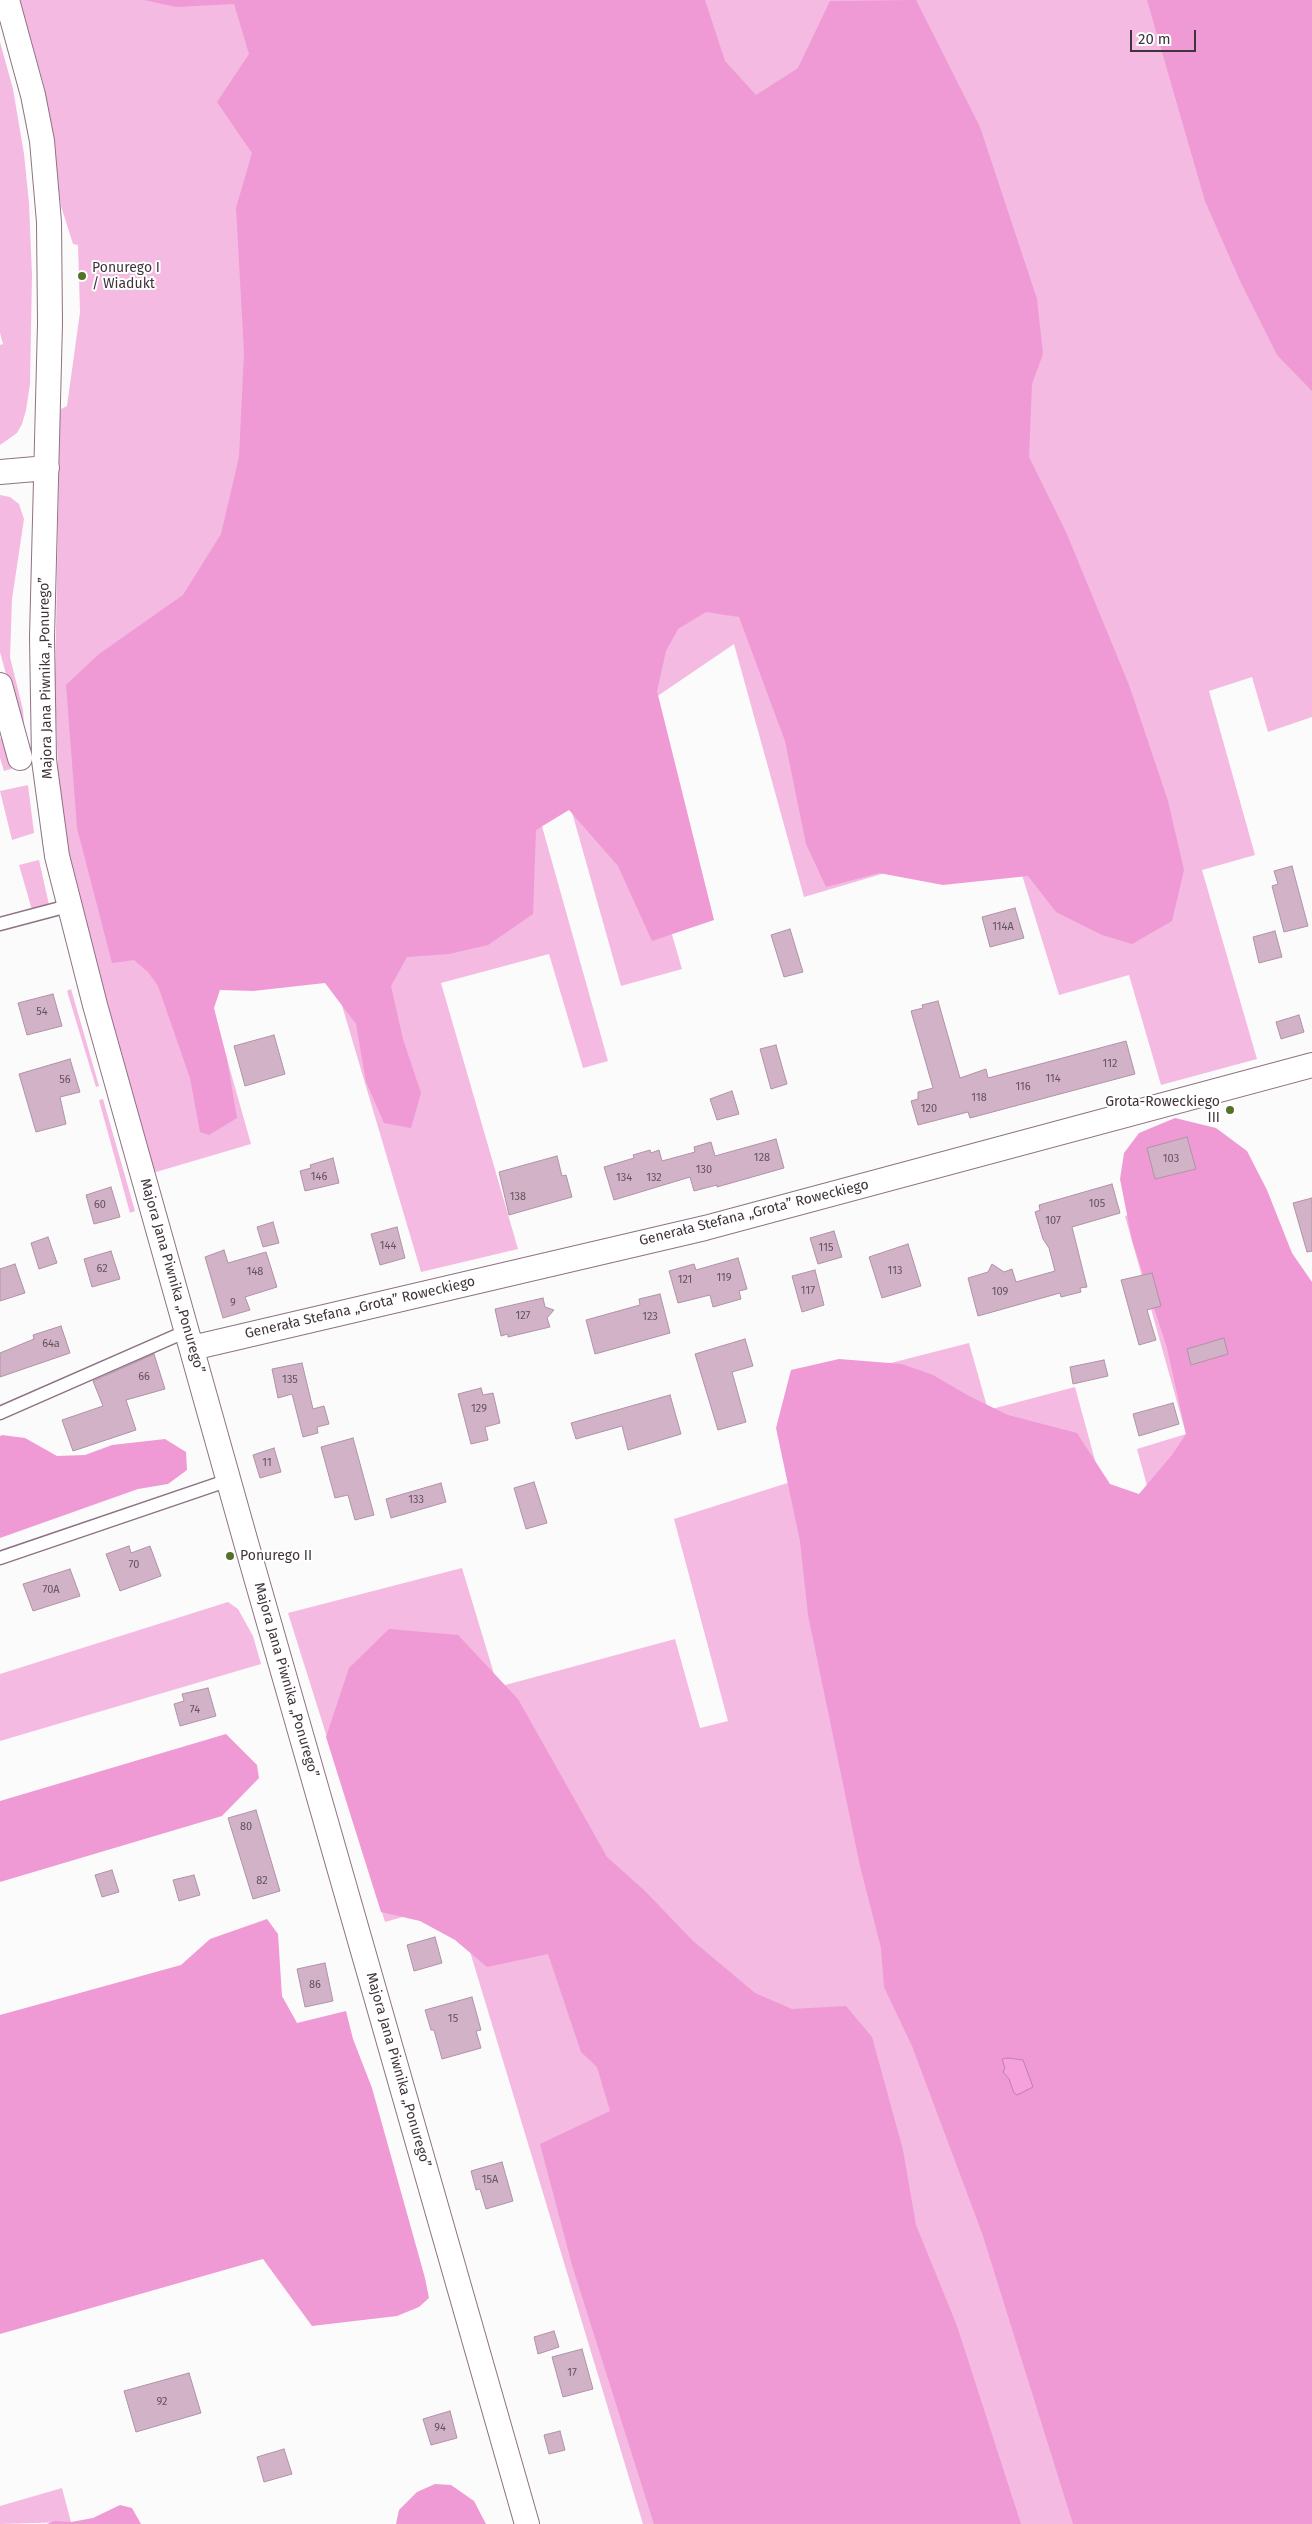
<!DOCTYPE html>
<html>
<head>
<meta charset="utf-8">
<style>
  body { margin:0 }
  #map { position:relative; width:1312px; height:2524px; overflow:hidden; background:#fbfbfb; font-family:"Fira Sans",sans-serif }
  canvas { display:block }
  .scale { position:absolute; left:1130px; top:30px; width:66px; height:22px; box-sizing:border-box; border:2px solid #40343c; border-top:0; padding-left:6px; font-size:15px; line-height:18px; white-space:nowrap; color:#40343c; -webkit-text-stroke:4px #fff; paint-order:stroke }
</style>
</head>
<body>
<div id="map">
<canvas width="1312" height="2524"></canvas>
<div class="scale">20 m</div>
</div>
<script>
const g = document.querySelector('canvas').getContext('2d');
g.lineJoin = 'round';
function fillPath(path, color) { g.fillStyle = color; g.fill(path, 'evenodd'); }
const shape = rows => new Path2D(rows.map(r => 'M' + r).join(''));
function stroke(path, color, width, dash) { g.strokeStyle = color; g.lineWidth = width; g.lineCap = dash ? 'butt' : 'round'; g.setLineDash(dash || []); g.stroke(path); }
function write(font, color, halo, rows, align = 'center') {
  g.font = font + ' "Fira Sans",sans-serif'; g.lineWidth = 4; g.setLineDash([]); g.textBaseline = 'middle'; g.strokeStyle = halo; g.fillStyle = color; for (const [text, x, y, turn = 0] of rows) {
    g.save(); g.translate(x, y); g.rotate((+turn || 0) * Math.PI / 180); g.textAlign = isNaN(turn) ? turn : align; if (halo) g.strokeText(text, 0, 0); g.fillText(text, 0, 0); g.restore();
  }
}
fillPath(shape([
  [20,0,1312,0,1312,717,1268,732,1252,677,1209,691,1255,855,1202,870,1257,1059,1161,1085,1129,975,1059,995,1010,836,804,897,734,644,640,708,648,852,682,969,621,986,540,699,509,709,608,1061,583,1068,549,954,441,983,518,1249,421,1272,322,938,203,974,251,1144,156,1172,151,1170,68,860,58,774,55,682,60,413,61,409,67,406,80,312,78,245,73,244,61,206,44,86],
  [0,42,13,89,24,154,29,203,32,275,30,384,26,410,22,424,17,433,0,445,0,345,3,344,0,333],
  [0,495,10,497,19,504,24,519,12,599,10,657,23,710,27,764,4,771,0,758,0,738,7,739,13,700,0,652],
  [28,785,34,833,12,840,0,791],
  [39,860,49,905,32,910,19,865],
  [71,989,99,1086,96,1087,67,991],
  [103,1099,135,1211,130,1213,100,1104,99,1100],
  [1248,1183,1312,1385,1312,2524,643,2524,455,1902,385,1922,288,1613,462,1568,498,1687,675,1639,700,1728,728,1721,674,1519,819,1473,797,1387,969,1343,988,1410,1075,1387,1130,1589,1172,1577,1137,1449,1186,1434,1125,1216],
  [228,1602,238,1609,253,1636,261,1664,0,1741,0,1674],
  [62,2488,71,2522,0,2524,0,2506]
]), '#f4bae1');
fillPath(shape([
  [144,0,705,0,725,61,756,95,798,68,830,1,916,0,980,127,1037,299,1043,354,1032,384,1029,457,1066,532,1129,685,1168,801,1184,870,1172,921,1132,944,1102,935,1056,912,1028,876,943,885,879,873,826,887,806,844,785,741,739,617,706,612,678,629,666,651,657,691,714,920,652,941,618,866,569,810,536,830,533,914,488,945,449,954,407,957,391,986,403,1039,421,1093,411,1128,384,1123,366,1082,356,1024,325,983,253,991,220,990,214,1008,227,1059,237,1118,209,1135,200,1132,190,1078,158,986,148,972,134,960,112,963,77,828,66,685,99,654,183,595,221,534,239,457,244,353,236,208,252,153,217,102,249,54,234,4,176,7],
  [1147,0,1312,0,1312,391,1277,355,1241,283,1205,201],
  [1175,1118,1216,1128,1247,1151,1267,1190,1292,1253,1312,1282,1312,2524,1073,2524,982,2233,912,2046,884,1987,881,1948,860,1866,808,1615,800,1541,776,1428,791,1370,839,1359,902,1364,933,1375,969,1396,1008,1415,1077,1433,1110,1484,1139,1494,1172,1455,1186,1434,1167,1348,1132,1240,1120,1179,1124,1153,1139,1133],
  [2,1435,25,1438,57,1456,85,1455,112,1445,165,1439,186,1452,187,1470,168,1484,138,1489,0,1538,0,1436],
  [389,1629,458,1635,518,1699,607,1857,645,1891,693,1941,755,1993,792,2009,846,2006,872,2037,903,2150,916,2225,957,2326,1021,2524,654,2524,572,2265,540,2144,610,2111,597,2067,581,2052,548,1954,487,1967,455,1940,420,1921,381,1912,326,1737,349,1668],
  [226,1734,257,1765,259,1778,222,1816,0,1882,0,1801],
  [267,1919,278,1934,282,1996,297,2023,346,2011,353,2039,372,2088,425,2278,429,2298,419,2307,397,2316,312,2326,263,2259,0,2334,0,2015,181,1965,210,1939],
  [435,2484,451,2485,474,2501,486,2524,396,2524,399,2510,417,2492],
  [120,2505,132,2508,141,2524,47,2524,54,2521,71,2522,93,2518]
]), '#ef9ad5');
const water = shape([
  [1008,2058,1023,2060,1033,2087,1017,2095,1014,2093,1009,2079,1003,2072,1005,2068,1002,2059,1008,2058]
]);
fillPath(water, '#f6a1dc');
stroke(water, '#bf80ac', 1);
const building = shape([
  [1292,866,1308,926,1284,932,1272,886,1278,884,1274,871,1292,866],
  [1015,908,1024,938,990,947,982,917,1015,908],
  [790,929,803,972,784,977,771,935,790,929],
  [1275,931,1282,957,1259,963,1253,937,1275,931],
  [53,994,62,1026,27,1035,18,1003,53,994],
  [938,1001,960,1078,986,1069,988,1078,1126,1041,1135,1074,970,1118,968,1112,918,1125,911,1101,918,1099,918,1092,933,1088,911,1011,923,1008,922,1005,938,1001],
  [1299,1015,1304,1032,1281,1039,1276,1022,1299,1015],
  [274,1035,285,1074,245,1086,234,1046,274,1035],
  [776,1045,787,1084,771,1089,760,1049,776,1045],
  [70,1059,80,1092,60,1097,66,1124,36,1132,19,1074,70,1059],
  [732,1091,739,1114,717,1120,710,1099,732,1091],
  [1187,1137,1196,1169,1155,1179,1147,1148,1187,1137],
  [776,1139,784,1168,717,1187,717,1185,694,1191,690,1177,614,1200,604,1167,634,1158,633,1155,650,1150,651,1153,659,1150,662,1161,695,1152,694,1147,711,1142,715,1156,776,1139],
  [557,1156,562,1176,566,1175,572,1197,509,1215,499,1172,557,1156],
  [333,1158,339,1183,305,1191,300,1171,311,1168,310,1165,333,1158],
  [1112,1184,1120,1213,1072,1227,1087,1287,1080,1288,1081,1292,1061,1297,1060,1293,978,1316,968,1278,988,1272,992,1264,1004,1272,1012,1269,1016,1282,1055,1271,1049,1248,1043,1239,1035,1212,1040,1210,1039,1205,1112,1184],
  [111,1187,120,1217,94,1224,86,1195,111,1187],
  [1312,1198,1312,1251,1307,1252,1293,1203,1312,1198],
  [273,1222,279,1243,263,1247,257,1227,273,1222],
  [397,1227,405,1258,380,1265,371,1234,397,1227],
  [834,1231,842,1257,818,1264,810,1238,834,1231],
  [48,1237,57,1263,39,1269,31,1243,48,1237],
  [908,1244,921,1286,882,1298,869,1257,908,1244],
  [224,1250,228,1263,266,1252,277,1287,245,1297,250,1310,223,1318,205,1257,224,1250],
  [111,1251,120,1279,92,1287,84,1259,111,1251],
  [738,1258,747,1289,739,1291,741,1299,713,1307,710,1295,678,1303,669,1271,694,1264,696,1270,738,1258],
  [15,1264,25,1293,0,1301,0,1269,15,1264],
  [815,1270,824,1305,802,1312,792,1276,815,1270],
  [1152,1273,1161,1306,1147,1310,1156,1340,1139,1345,1121,1280,1152,1273],
  [660,1294,670,1333,595,1354,586,1320,640,1305,639,1299,660,1294],
  [543,1298,545,1307,554,1310,547,1318,550,1327,508,1337,508,1334,501,1336,495,1309,543,1298],
  [61,1326,70,1353,0,1377,0,1353,34,1339,33,1335,61,1326],
  [1224,1338,1228,1354,1191,1365,1187,1349,1224,1338],
  [745,1339,753,1366,732,1372,746,1422,718,1430,695,1354,745,1339],
  [154,1354,165,1389,126,1400,136,1430,73,1451,62,1420,103,1406,93,1381,154,1354],
  [1104,1360,1108,1376,1073,1384,1070,1367,1104,1360],
  [302,1363,313,1409,324,1406,329,1424,317,1427,318,1433,303,1437,292,1394,278,1398,272,1369,302,1363],
  [481,1388,483,1395,493,1393,500,1423,485,1427,488,1440,471,1444,458,1394,481,1388],
  [670,1395,681,1434,628,1450,622,1426,576,1439,571,1423,670,1395],
  [1173,1403,1179,1424,1139,1436,1133,1414,1173,1403],
  [353,1438,374,1515,355,1520,348,1495,335,1498,321,1447,353,1438],
  [274,1448,281,1472,260,1478,253,1455,274,1448],
  [534,1482,547,1523,526,1529,514,1488,534,1482],
  [441,1483,446,1502,391,1518,386,1499,441,1483],
  [129,1546,131,1553,150,1546,161,1576,120,1591,106,1554,129,1546],
  [70,1569,80,1596,33,1611,23,1584,70,1569],
  [208,1688,216,1716,180,1726,174,1704,184,1701,182,1694,208,1688],
  [256,1810,280,1891,253,1899,228,1818,256,1810],
  [112,1870,119,1892,102,1897,95,1875,112,1870],
  [194,1875,200,1895,179,1901,173,1880,194,1875],
  [435,1937,442,1963,414,1971,407,1945,435,1937],
  [325,1963,333,2001,305,2007,297,1969,325,1963],
  [472,1997,481,2030,476,2031,481,2048,442,2059,434,2030,431,2030,425,2010,472,1997],
  [502,2162,513,2201,486,2209,480,2189,476,2190,471,2171,502,2162],
  [554,2331,559,2347,538,2354,534,2337,554,2331],
  [582,2349,593,2389,563,2397,552,2357,582,2349],
  [189,2373,201,2413,136,2432,124,2391,189,2373],
  [450,2411,457,2438,431,2445,423,2419,450,2411],
  [560,2431,565,2450,549,2454,544,2435,560,2431],
  [284,2449,292,2474,264,2482,257,2457,284,2449]
]);
fillPath(building, '#d1b2c6');
stroke(building, '#b093a6', 1);
const service = shape([
  [0,924,68,906],
  [0,1413,187,1331],
  [0,1558,229,1480]
]);
const minor = shape([
  [7,0,33,95,42,141,49,222,50,323,42,637,44,760,57,856,95,1005,245,1539,527,2524],
  [0,472,47,468],
  [0,685,20,758],
  [192,1348,705,1228,1312,1065]
]);
stroke(service, '#8e7285', 15);
stroke(minor, '#8e7285', 26);
stroke(service, '#fff', 12);
stroke(minor, '#fff', 24);
for (const [x, y, r, color] of [
  [82,276,5,"#537228"],
  [1230,1110,5,"#537228"],
  [230,1556,5,"#537228"]
]) { const dot = new Path2D(); dot.arc(x, y, r, 0, 2 * Math.PI); g.fillStyle = color; g.fill(dot); stroke(dot, '#fff', 2); }
write('11px', '#64545e', null, [
  ["114A",1003,927],
  ["54",42,1012],
  ["112",1110,1064],
  ["114",1053,1079],
  ["56",65,1080],
  ["116",1023,1087],
  ["118",979,1098],
  ["120",929,1109],
  ["128",762,1158],
  ["103",1171,1159],
  ["130",704,1170],
  ["146",319,1177],
  ["134",624,1178],
  ["132",654,1178],
  ["138",518,1197],
  ["105",1097,1204],
  ["60",100,1205],
  ["107",1053,1221],
  ["144",388,1246],
  ["115",826,1248],
  ["62",102,1269],
  ["113",895,1271],
  ["148",255,1272],
  ["119",724,1278],
  ["121",685,1280],
  ["117",808,1291],
  ["109",1000,1292],
  ["9",233,1303],
  ["127",523,1316],
  ["123",650,1317],
  ["64a",51,1344],
  ["66",144,1377],
  ["135",290,1380],
  ["129",479,1409],
  ["11",267,1463],
  ["133",416,1500],
  ["70",134,1565],
  ["70A",51,1590],
  ["74",195,1710],
  ["80",246,1827],
  ["82",262,1881],
  ["86",315,1985],
  ["15",453,2019],
  ["15A",490,2180],
  ["17",572,2373],
  ["92",162,2402],
  ["94",440,2428]
]);
write('14px', '#40343c', '#fff', [
  ["Ponurego I",92,268],
  ["/ Wiadukt",92,284],
  ["Grota-Roweckiego",1220,1102,"right"],
  ["III",1220,1118,"right"],
  ["Ponurego II",240,1556]
], 'left');
write('14px', '#40343c', '#fff', [
  ["Majora Jana Piwnika „Ponurego”",46,678,-91],
  ["Generała Stefana „Grota” Roweckiego",754,1213,-14],
  ["Majora Jana Piwnika „Ponurego”",172,1276,74],
  ["Generała Stefana „Grota” Roweckiego",360,1308,-13],
  ["Majora Jana Piwnika „Ponurego”",286,1680,74],
  ["Majora Jana Piwnika „Ponurego”",398,2070,74]
]);
</script>
</body>
</html>
